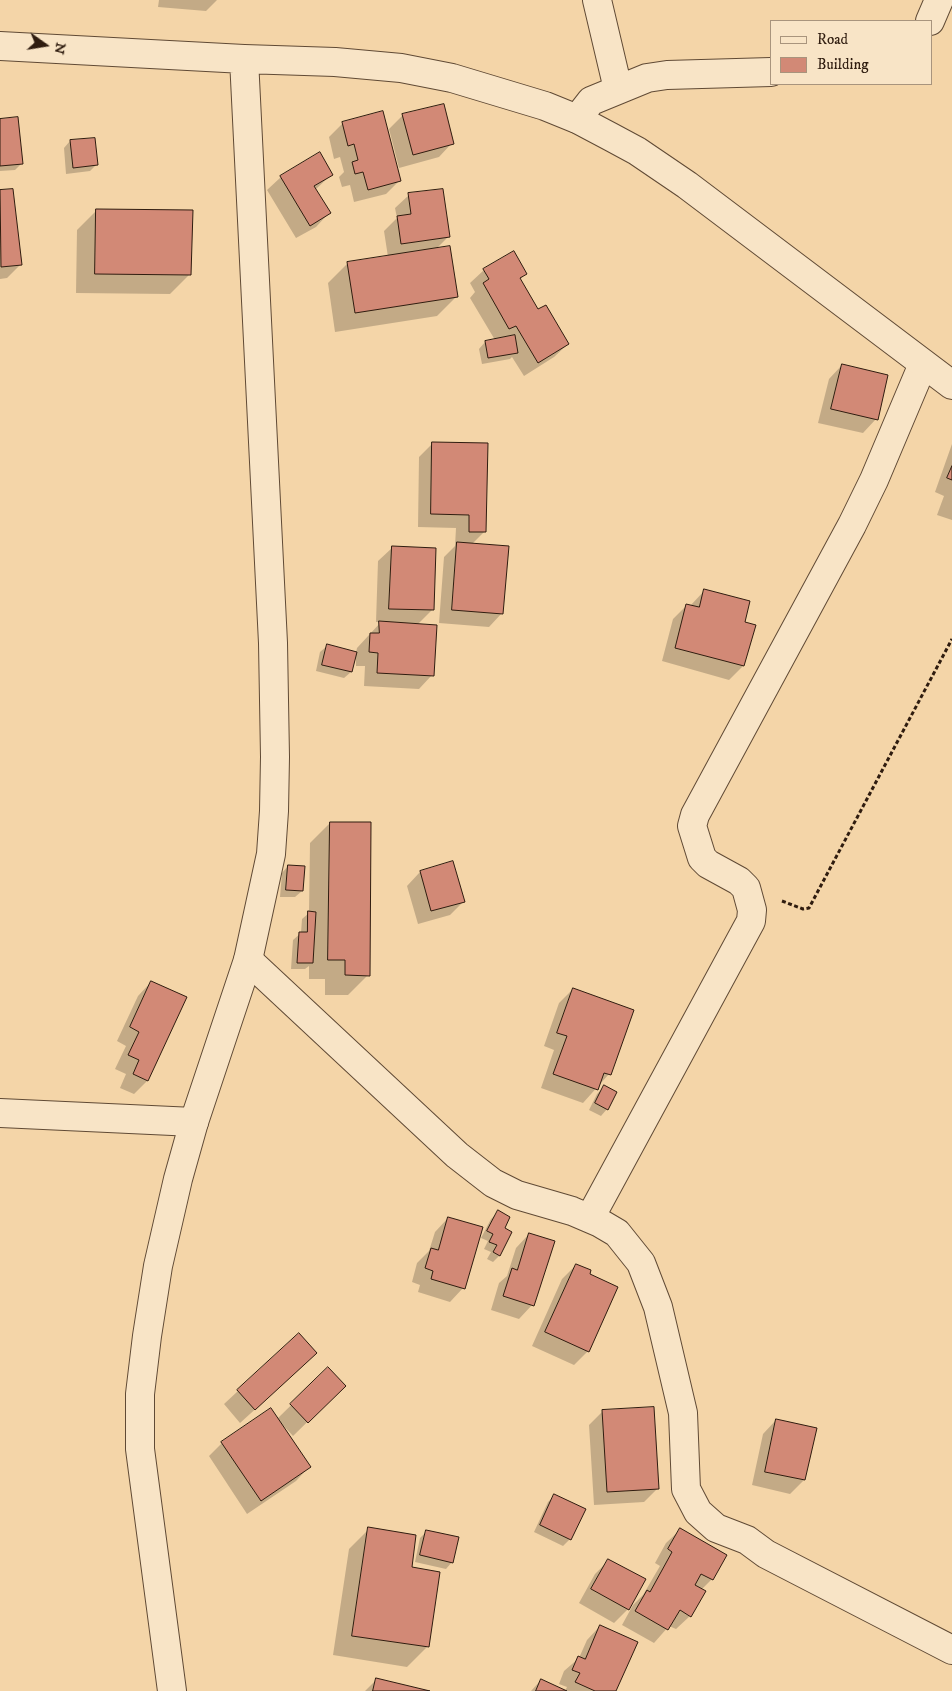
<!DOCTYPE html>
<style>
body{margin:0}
#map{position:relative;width:952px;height:1691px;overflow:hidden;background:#f4d5a8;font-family:"IM FELL DW Pica",serif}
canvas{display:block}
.legend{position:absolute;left:770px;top:20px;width:162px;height:65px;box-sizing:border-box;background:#f8e4c6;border:1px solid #a8947d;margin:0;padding:6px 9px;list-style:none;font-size:15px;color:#2f1c0f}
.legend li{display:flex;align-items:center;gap:10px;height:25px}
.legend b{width:25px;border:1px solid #a8947d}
.north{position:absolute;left:20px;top:20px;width:50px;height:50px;-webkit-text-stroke:4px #f8e4c6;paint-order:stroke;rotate:103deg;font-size:14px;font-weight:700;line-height:20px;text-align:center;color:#2f1c0f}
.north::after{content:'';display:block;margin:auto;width:18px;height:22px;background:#2f1c0f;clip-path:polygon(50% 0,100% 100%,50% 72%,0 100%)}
</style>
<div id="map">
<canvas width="952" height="1691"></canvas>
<ul class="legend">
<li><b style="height:6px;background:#f8e4c6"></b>Road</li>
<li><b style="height:14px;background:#d28976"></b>Building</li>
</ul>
<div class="north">N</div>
</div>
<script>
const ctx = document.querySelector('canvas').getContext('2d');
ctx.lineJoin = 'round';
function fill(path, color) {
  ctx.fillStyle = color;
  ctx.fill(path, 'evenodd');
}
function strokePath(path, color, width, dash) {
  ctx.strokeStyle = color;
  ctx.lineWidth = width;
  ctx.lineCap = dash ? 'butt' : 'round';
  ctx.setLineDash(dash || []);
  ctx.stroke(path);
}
const shadow = new Path2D(`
 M 159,0 L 217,0 L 206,11 L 158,7 Z
 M 403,115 L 452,143 L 439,157 L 399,168 L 389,129 Z
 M 0,120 L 22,163 L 15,170 L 0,171 Z
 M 343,123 L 399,181 L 386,194 L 354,202 L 350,185 L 342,187 L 339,177 L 344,172 L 340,157 L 334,159 L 329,137 Z
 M 70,141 L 96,165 L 90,171 L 66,174 L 64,148 Z
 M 332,174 L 315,190 L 329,213 L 316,227 L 296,238 L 267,190 L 281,177 Z
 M 12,190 L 21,264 L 7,278 L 0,279 L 0,192 Z
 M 409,195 L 448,237 L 435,250 L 457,296 L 437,316 L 335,332 L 328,283 L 348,263 L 388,257 L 384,231 L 397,218 L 395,208 Z
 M 97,210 L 190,274 L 170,294 L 76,293 L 77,230 Z
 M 484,270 L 525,274 L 520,280 L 538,311 L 568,344 L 554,357 L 524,376 L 512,357 L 510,359 L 482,364 L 479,349 L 485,342 L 495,340 L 470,298 L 475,292 L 470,283 Z
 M 842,365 L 876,419 L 863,433 L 818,423 L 829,379 Z
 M 433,443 L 485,531 L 472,544 L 502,613 L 489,627 L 439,623 L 444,557 L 455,546 L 456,528 L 418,527 L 419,457 Z
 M 952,444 L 952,520 L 937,515 L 944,496 L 935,492 Z
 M 392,548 L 433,609 L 417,625 L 432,675 L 419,689 L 364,686 L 365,666 L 356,666 L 356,655 L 355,655 L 351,672 L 344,678 L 316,671 L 320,652 L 327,646 L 356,653 L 357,648 L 381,622 L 376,622 L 378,561 Z
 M 705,590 L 743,623 L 754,626 L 743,666 L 729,680 L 662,661 L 673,619 L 687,605 L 690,606 Z
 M 330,823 L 368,975 L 348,995 L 325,995 L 325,979 L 309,979 L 309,966 L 305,969 L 291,969 L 293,940 L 301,933 L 302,919 L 309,913 L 310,843 Z
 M 288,866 L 302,891 L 295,897 L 280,897 L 282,873 Z
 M 420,872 L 463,902 L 450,915 L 418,924 L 407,886 Z
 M 151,982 L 185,998 L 147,1081 L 134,1094 L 120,1088 L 126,1074 L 115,1069 L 126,1046 L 117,1041 L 138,996 Z
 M 573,989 L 609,1074 L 583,1103 L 541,1088 L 554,1050 L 544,1046 L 559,1003 Z
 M 604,1087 L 607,1109 L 601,1116 L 589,1110 L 597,1094 Z
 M 498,1212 L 503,1229 L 499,1256 L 493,1262 L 487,1259 L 491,1252 L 484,1249 L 488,1241 L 481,1238 L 491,1219 Z
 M 448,1218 L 463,1288 L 450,1302 L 418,1292 L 420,1285 L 412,1282 L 417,1263 L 429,1251 L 435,1232 Z
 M 529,1234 L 532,1305 L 519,1319 L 491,1310 L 499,1283 L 507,1276 L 516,1248 Z
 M 576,1265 L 588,1351 L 574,1365 L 532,1346 L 562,1279 Z
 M 302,1367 L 240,1423 L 224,1404 L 238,1391 Z
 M 328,1369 L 344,1386 L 293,1436 L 281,1423 L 309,1467 L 296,1481 L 247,1514 L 209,1456 L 222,1443 L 277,1419 Z
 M 603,1411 L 658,1488 L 644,1502 L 594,1505 L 589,1425 Z
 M 776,1420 L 804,1480 L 790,1494 L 752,1485 L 763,1434 Z
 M 555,1495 L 570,1539 L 563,1546 L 534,1532 L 548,1502 Z
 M 369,1529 L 410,1568 L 427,1647 L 407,1667 L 333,1655 L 349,1549 Z
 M 680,1530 L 712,1579 L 701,1590 L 690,1616 L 676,1629 L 669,1626 L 654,1643 L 622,1625 L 633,1605 L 643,1595 L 660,1566 L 655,1563 L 666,1543 Z
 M 427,1531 L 452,1562 L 446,1569 L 415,1562 L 420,1538 Z
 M 609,1560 L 628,1609 L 614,1623 L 579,1603 L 595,1574 Z
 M 600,1626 L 615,1691 L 565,1691 L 567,1687 L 559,1684 L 564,1671 L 579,1658 L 587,1640 Z
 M 377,1679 L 425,1691 L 365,1691 Z
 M 541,1680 L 564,1691 L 531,1691 Z`);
const building = new Path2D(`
 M 444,104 L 454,144 L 413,155 L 402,114 Z
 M 383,111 L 401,181 L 368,190 L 363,172 L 355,174 L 352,162 L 358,160 L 354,144 L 348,146 L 342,122 Z
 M 18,117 L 23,164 L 0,166 L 0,119 Z
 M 95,138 L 98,165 L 73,168 L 70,140 Z
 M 320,152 L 333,175 L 314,186 L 331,213 L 310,226 L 280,176 Z
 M 13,189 L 22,265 L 1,267 L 0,190 Z
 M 443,189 L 450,237 L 401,244 L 397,216 L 411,214 L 408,193 Z
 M 96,209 L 193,210 L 191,275 L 95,274 Z
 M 450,246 L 458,297 L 355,313 L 347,262 Z
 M 514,251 L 527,274 L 520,278 L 538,309 L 546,305 L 569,344 L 538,363 L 516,326 L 509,329 L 483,283 L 489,279 L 483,269 Z
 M 515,335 L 518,353 L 488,358 L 485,341 Z
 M 842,364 L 888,375 L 878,420 L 831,409 Z
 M 432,442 L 488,443 L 486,532 L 469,532 L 469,515 L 431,514 Z
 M 952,466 L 952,480 L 947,478 Z
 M 457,542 L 509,546 L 503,614 L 452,610 Z
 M 392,546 L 436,548 L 434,610 L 389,609 Z
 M 704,589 L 750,601 L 745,622 L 756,625 L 744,666 L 675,648 L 686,604 L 699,607 Z
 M 379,621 L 437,625 L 434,676 L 377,673 L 378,653 L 369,652 L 370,633 L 379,633 Z
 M 327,644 L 357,652 L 352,672 L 322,665 Z
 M 330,822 L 371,822 L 370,976 L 345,975 L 345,960 L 328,960 Z
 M 453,861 L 465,902 L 431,911 L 420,871 Z
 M 288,865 L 305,866 L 303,891 L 286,890 Z
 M 308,911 L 316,912 L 313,963 L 297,963 L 299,932 L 307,932 Z
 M 151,981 L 187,997 L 148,1081 L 133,1074 L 139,1060 L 128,1055 L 139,1032 L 130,1027 Z
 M 573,988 L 634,1010 L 611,1075 L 604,1073 L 598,1090 L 553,1074 L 567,1036 L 557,1033 Z
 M 604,1085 L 617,1092 L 608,1110 L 595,1103 Z
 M 498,1210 L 510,1217 L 505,1228 L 512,1232 L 500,1256 L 493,1252 L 497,1245 L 489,1242 L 493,1234 L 487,1231 Z
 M 448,1217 L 483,1227 L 465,1289 L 431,1279 L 433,1271 L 425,1268 L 431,1248 L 438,1250 Z
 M 529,1233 L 555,1241 L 534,1306 L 503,1296 L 512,1268 L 517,1270 Z
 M 576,1264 L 591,1270 L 590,1274 L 618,1287 L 589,1352 L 545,1332 Z
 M 299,1333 L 317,1353 L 255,1410 L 237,1390 Z
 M 328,1367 L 346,1386 L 308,1423 L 290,1404 Z
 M 654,1407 L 659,1489 L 607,1492 L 602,1410 Z
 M 271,1408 L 311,1467 L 261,1501 L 221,1442 Z
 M 776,1419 L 817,1428 L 805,1480 L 765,1472 Z
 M 554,1494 L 586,1509 L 571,1540 L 540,1525 Z
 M 368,1527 L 416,1535 L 412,1567 L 440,1572 L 429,1647 L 352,1636 Z
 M 680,1528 L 727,1555 L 713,1580 L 701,1574 L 695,1585 L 706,1591 L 691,1617 L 680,1610 L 668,1630 L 635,1611 L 647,1590 L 650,1592 L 672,1552 L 668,1549 Z
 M 426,1530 L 459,1537 L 453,1563 L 420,1555 Z
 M 608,1559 L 646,1579 L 629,1610 L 591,1589 Z
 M 600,1625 L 638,1642 L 616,1691 L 595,1691 L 575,1682 L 580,1673 L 572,1670 L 578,1656 L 585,1659 Z
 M 376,1678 L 430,1691 L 373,1691 Z
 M 541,1679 L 567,1691 L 536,1691 Z`);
const path = new Path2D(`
 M 782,901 L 803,909 L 809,908 L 952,639`);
const minor = new Path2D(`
 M 597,0 L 618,89
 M 930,21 L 939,0
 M 577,119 L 591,101 L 647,78 L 667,75 L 771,72
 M 248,960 L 457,1155 L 493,1183 L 517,1195 L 572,1211 L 600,1223 L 617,1233 L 641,1263 L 658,1307 L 683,1413 L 686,1489 L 698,1512 L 716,1528 L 747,1540 L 766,1554 L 952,1650
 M 0,1113 L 194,1122
 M 590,1218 L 751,921 L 752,910 L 746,888 L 739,881 L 708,864 L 702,858 L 692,826 L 695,815 L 852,525 L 874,480 L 923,364`);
const tertiary = new Path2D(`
 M 0,46 L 244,59 L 335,62 L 401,68 L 452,78 L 545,106 L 577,119 L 611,137 L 637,151 L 687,185 L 952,385
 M 172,1691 L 140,1449 L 140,1394 L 147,1336 L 158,1266 L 178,1179 L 194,1122 L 248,960 L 271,854 L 274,811 L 275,757 L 273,643 L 244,59`);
fill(shadow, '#0003');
fill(building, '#d28976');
strokePath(building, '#2f1c0f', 1);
strokePath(minor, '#604a35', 30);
strokePath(tertiary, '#604a35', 30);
strokePath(path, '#2f1c0f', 3, [4, 2.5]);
strokePath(minor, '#f8e4c6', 28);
strokePath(tertiary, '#f8e4c6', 28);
</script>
